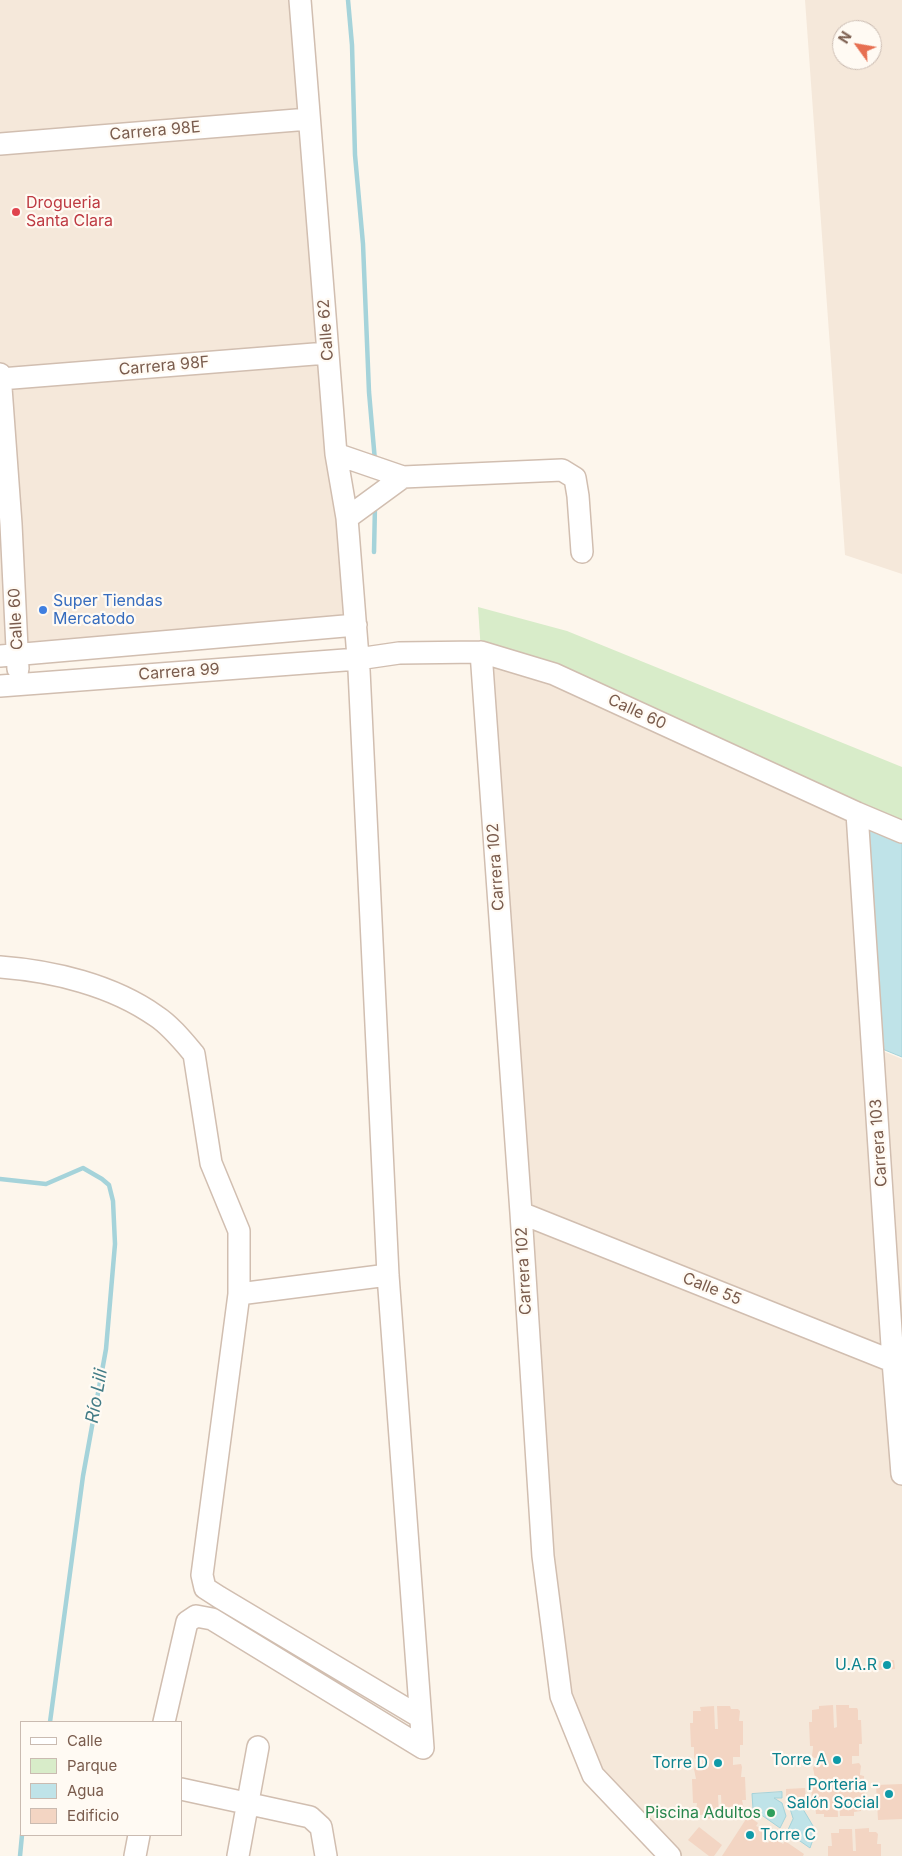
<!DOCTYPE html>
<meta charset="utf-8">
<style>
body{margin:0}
#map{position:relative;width:902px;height:1856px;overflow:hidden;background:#fdf6ec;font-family:Inter,sans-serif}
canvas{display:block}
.legend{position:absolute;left:20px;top:1721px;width:162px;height:115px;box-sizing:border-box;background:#fffaf3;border:1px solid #cabbb1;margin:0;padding:6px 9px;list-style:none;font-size:15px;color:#7a5c4d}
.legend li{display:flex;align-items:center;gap:10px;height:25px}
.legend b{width:25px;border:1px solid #cabbb1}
.north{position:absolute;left:832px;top:20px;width:50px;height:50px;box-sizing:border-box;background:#fffaf3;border:1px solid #cabbb1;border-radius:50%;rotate:302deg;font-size:14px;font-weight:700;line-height:20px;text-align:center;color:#7a5c4d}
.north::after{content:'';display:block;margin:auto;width:18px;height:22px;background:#e76f51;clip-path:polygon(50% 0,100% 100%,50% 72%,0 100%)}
</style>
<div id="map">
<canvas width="902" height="1856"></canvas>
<ul class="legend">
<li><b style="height:6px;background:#fff"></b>Calle</li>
<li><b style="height:14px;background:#d8ecc9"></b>Parque</li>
<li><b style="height:14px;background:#bfe3e8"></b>Agua</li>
<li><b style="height:14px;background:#f3d5c3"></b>Edificio</li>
</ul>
<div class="north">N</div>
</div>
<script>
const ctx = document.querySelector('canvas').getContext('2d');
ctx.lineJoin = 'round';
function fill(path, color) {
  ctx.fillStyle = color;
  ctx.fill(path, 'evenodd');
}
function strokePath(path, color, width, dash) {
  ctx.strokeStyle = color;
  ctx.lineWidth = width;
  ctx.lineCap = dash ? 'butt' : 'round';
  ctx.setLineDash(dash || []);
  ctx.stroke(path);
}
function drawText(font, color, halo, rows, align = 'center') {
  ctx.font = font + ' Inter,sans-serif';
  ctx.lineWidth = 4.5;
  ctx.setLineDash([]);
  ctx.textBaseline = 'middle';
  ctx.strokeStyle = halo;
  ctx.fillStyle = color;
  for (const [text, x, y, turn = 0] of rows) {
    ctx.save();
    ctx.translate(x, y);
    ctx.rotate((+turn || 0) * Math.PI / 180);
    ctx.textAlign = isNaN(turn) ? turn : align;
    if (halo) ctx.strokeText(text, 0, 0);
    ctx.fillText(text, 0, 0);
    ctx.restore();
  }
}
const residential = new Path2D(`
 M 0,0 L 300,0 L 356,625 L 0,656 Z
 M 805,0 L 902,0 L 902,574 L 845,555 ZM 842,30 L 872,30 L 872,60 L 842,60 Z
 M 481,652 L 857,813 L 873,1047 L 902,1059 L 902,1856 L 670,1856 L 593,1775 L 561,1696 Z`);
const green = new Path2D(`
 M 478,607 L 567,631 L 902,767 L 902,832 L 481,652 Z`);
const water = new Path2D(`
 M 857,813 L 902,832 L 902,1057 L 875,1046 Z
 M 782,1792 L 782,1798 L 774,1798 L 782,1803 L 786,1816 L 780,1828 L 753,1809 L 752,1794 Z
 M 789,1804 L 800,1804 L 816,1831 L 810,1848 L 787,1832 L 793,1819 Z`);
const stream = new Path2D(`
 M 348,0 L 352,45 L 355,155 L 363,244 L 369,392 L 375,461
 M 374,552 L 375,506
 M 0,1179 L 46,1184 L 83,1168 L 102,1179 L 109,1185 L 113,1201 L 115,1244 L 106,1349 L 83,1476 L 50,1722
 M 20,1856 L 22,1835`);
const building = new Path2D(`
 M 894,1660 L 895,1669 L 879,1670 L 879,1661 Z
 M 833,1705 L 834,1728 L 837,1727 L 836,1705 L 849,1705 L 849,1708 L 857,1708 L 858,1710 L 858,1720 L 861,1720 L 862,1744 L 859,1744 L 859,1756 L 852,1756 L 852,1764 L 859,1763 L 861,1766 L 860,1774 L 860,1775 L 864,1776 L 865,1799 L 861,1799 L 861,1811 L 854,1812 L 854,1816 L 840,1816 L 839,1794 L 837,1794 L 838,1817 L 824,1817 L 824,1814 L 816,1814 L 815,1802 L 812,1802 L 811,1778 L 815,1778 L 813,1768 L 814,1766 L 822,1765 L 821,1758 L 814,1758 L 812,1756 L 813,1748 L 813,1746 L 810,1746 L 809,1722 L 812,1722 L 812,1710 L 819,1709 L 819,1706 Z
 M 714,1706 L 715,1729 L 718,1729 L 717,1706 L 730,1706 L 731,1709 L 738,1709 L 740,1711 L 739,1721 L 743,1721 L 743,1745 L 740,1745 L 740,1757 L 733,1757 L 733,1765 L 741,1764 L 742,1767 L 741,1777 L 745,1777 L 746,1800 L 742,1800 L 744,1810 L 743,1813 L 735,1813 L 735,1817 L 722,1817 L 721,1795 L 718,1795 L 719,1818 L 705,1819 L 705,1815 L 697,1815 L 696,1813 L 697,1803 L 693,1803 L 692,1779 L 696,1779 L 694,1769 L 695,1767 L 703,1767 L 703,1759 L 695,1759 L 694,1757 L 694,1747 L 691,1747 L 690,1723 L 693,1723 L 693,1711 L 701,1711 L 700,1707 Z
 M 902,1784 L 902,1819 L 878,1820 L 876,1785 Z
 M 805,1788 L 806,1798 L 786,1800 L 786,1789 Z
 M 748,1816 L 758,1823 L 756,1826 L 765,1830 L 766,1833 L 762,1839 L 768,1843 L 773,1837 L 775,1837 L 783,1844 L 785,1841 L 804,1854 L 803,1856 L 722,1856 Z
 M 699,1827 L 722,1845 L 714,1856 L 709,1856 L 688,1840 Z
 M 869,1828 L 869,1832 L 876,1832 L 878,1834 L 877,1844 L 881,1844 L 881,1856 L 828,1856 L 828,1846 L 832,1846 L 831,1833 L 839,1833 L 839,1829 L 852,1829 L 853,1851 L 856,1851 L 855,1829 Z`);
const minor = new Path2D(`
 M 300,0 L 336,454 L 347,518 L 359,670 L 388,1275 L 423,1748
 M 0,144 L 309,119
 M 0,374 L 11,524 L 18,669
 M 0,379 L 327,353
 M 336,454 L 403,477 L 562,470 L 575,478 L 578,496 L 582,552
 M 347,518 L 403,477
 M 481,652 L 521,1213 L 543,1556 L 561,1696 L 593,1775 L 670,1856
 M 0,656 L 356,625
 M 0,686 L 358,659 L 399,653 L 481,652 L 554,674 L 857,813 L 902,832
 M 857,813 L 893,1361 L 902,1474
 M 0,967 C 53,971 112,985 156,1016 C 170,1025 183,1041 194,1054 L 211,1163 L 239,1231 L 239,1294
 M 521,1213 L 902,1365
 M 388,1275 L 239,1294 L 202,1575 L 205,1588 L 219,1597 L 420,1717
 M 164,1722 L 187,1622 L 196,1616 L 212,1619 L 423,1748
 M 181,1789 L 310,1817 L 321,1827 L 326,1856
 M 135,1856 L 139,1835
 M 238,1856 L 258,1747`);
const markers = [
 [16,212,5,"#e0444e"],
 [43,610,5,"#3f7fe0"],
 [887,1665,5,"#0f9aa8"],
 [837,1760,5,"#0f9aa8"],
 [718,1763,5,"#0f9aa8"],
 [889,1794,5,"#0f9aa8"],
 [771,1813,5,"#2e9e5b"],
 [750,1835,5,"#0f9aa8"]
];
const streetNames = [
 ["Carrera 98E",155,131,-5],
 ["Calle 62",326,330,-94],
 ["Carrera 98F",164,366,-5],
 ["Calle 60",16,619,-93],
 ["Carrera 99",179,672,-4],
 ["Calle 60",637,712,25],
 ["Carrera 102",496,867,-94],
 ["Carrera 103",879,1143,-94],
 ["Carrera 102",524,1271,-93],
 ["Calle 55",712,1289,22]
];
const healthNames = [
 ["Drogueria",26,203],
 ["Santa Clara",26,221]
];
const shopNames = [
 ["Super Tiendas",53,601],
 ["Mercatodo",53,619]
];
const cultureNames = [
 ["U.A.R",877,1665],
 ["Torre A",827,1760],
 ["Torre D",708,1763],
 ["Porteria -",879,1785],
 ["Salón Social",879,1803],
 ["Torre C",760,1835,"left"]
];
const leisureNames = [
 ["Piscina Adultos",761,1813]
];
const waterNames = [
 ["Río Lili",97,1396,-80]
];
fill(residential, '#f5e8da');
fill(green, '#d8ecc9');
fill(water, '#bfe3e8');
strokePath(water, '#a5d3da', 1);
strokePath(stream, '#a5d3da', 4.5);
fill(building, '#f3d5c3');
strokePath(minor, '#d1beb0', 24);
strokePath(minor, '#fff', 21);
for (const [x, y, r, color] of markers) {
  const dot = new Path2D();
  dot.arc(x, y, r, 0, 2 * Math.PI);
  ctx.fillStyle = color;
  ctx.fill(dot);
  strokePath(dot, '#fffaf3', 2);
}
drawText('16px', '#7a5c4d', '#fffaf3', streetNames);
drawText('16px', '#be3a42', '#fffaf3', healthNames, 'left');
drawText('16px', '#366cbe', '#fffaf3', shopNames, 'left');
drawText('16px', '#0d838f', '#fffaf3', cultureNames, 'right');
drawText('16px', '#27864d', '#fffaf3', leisureNames, 'right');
drawText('italic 18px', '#437c86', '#fffaf3', waterNames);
</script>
